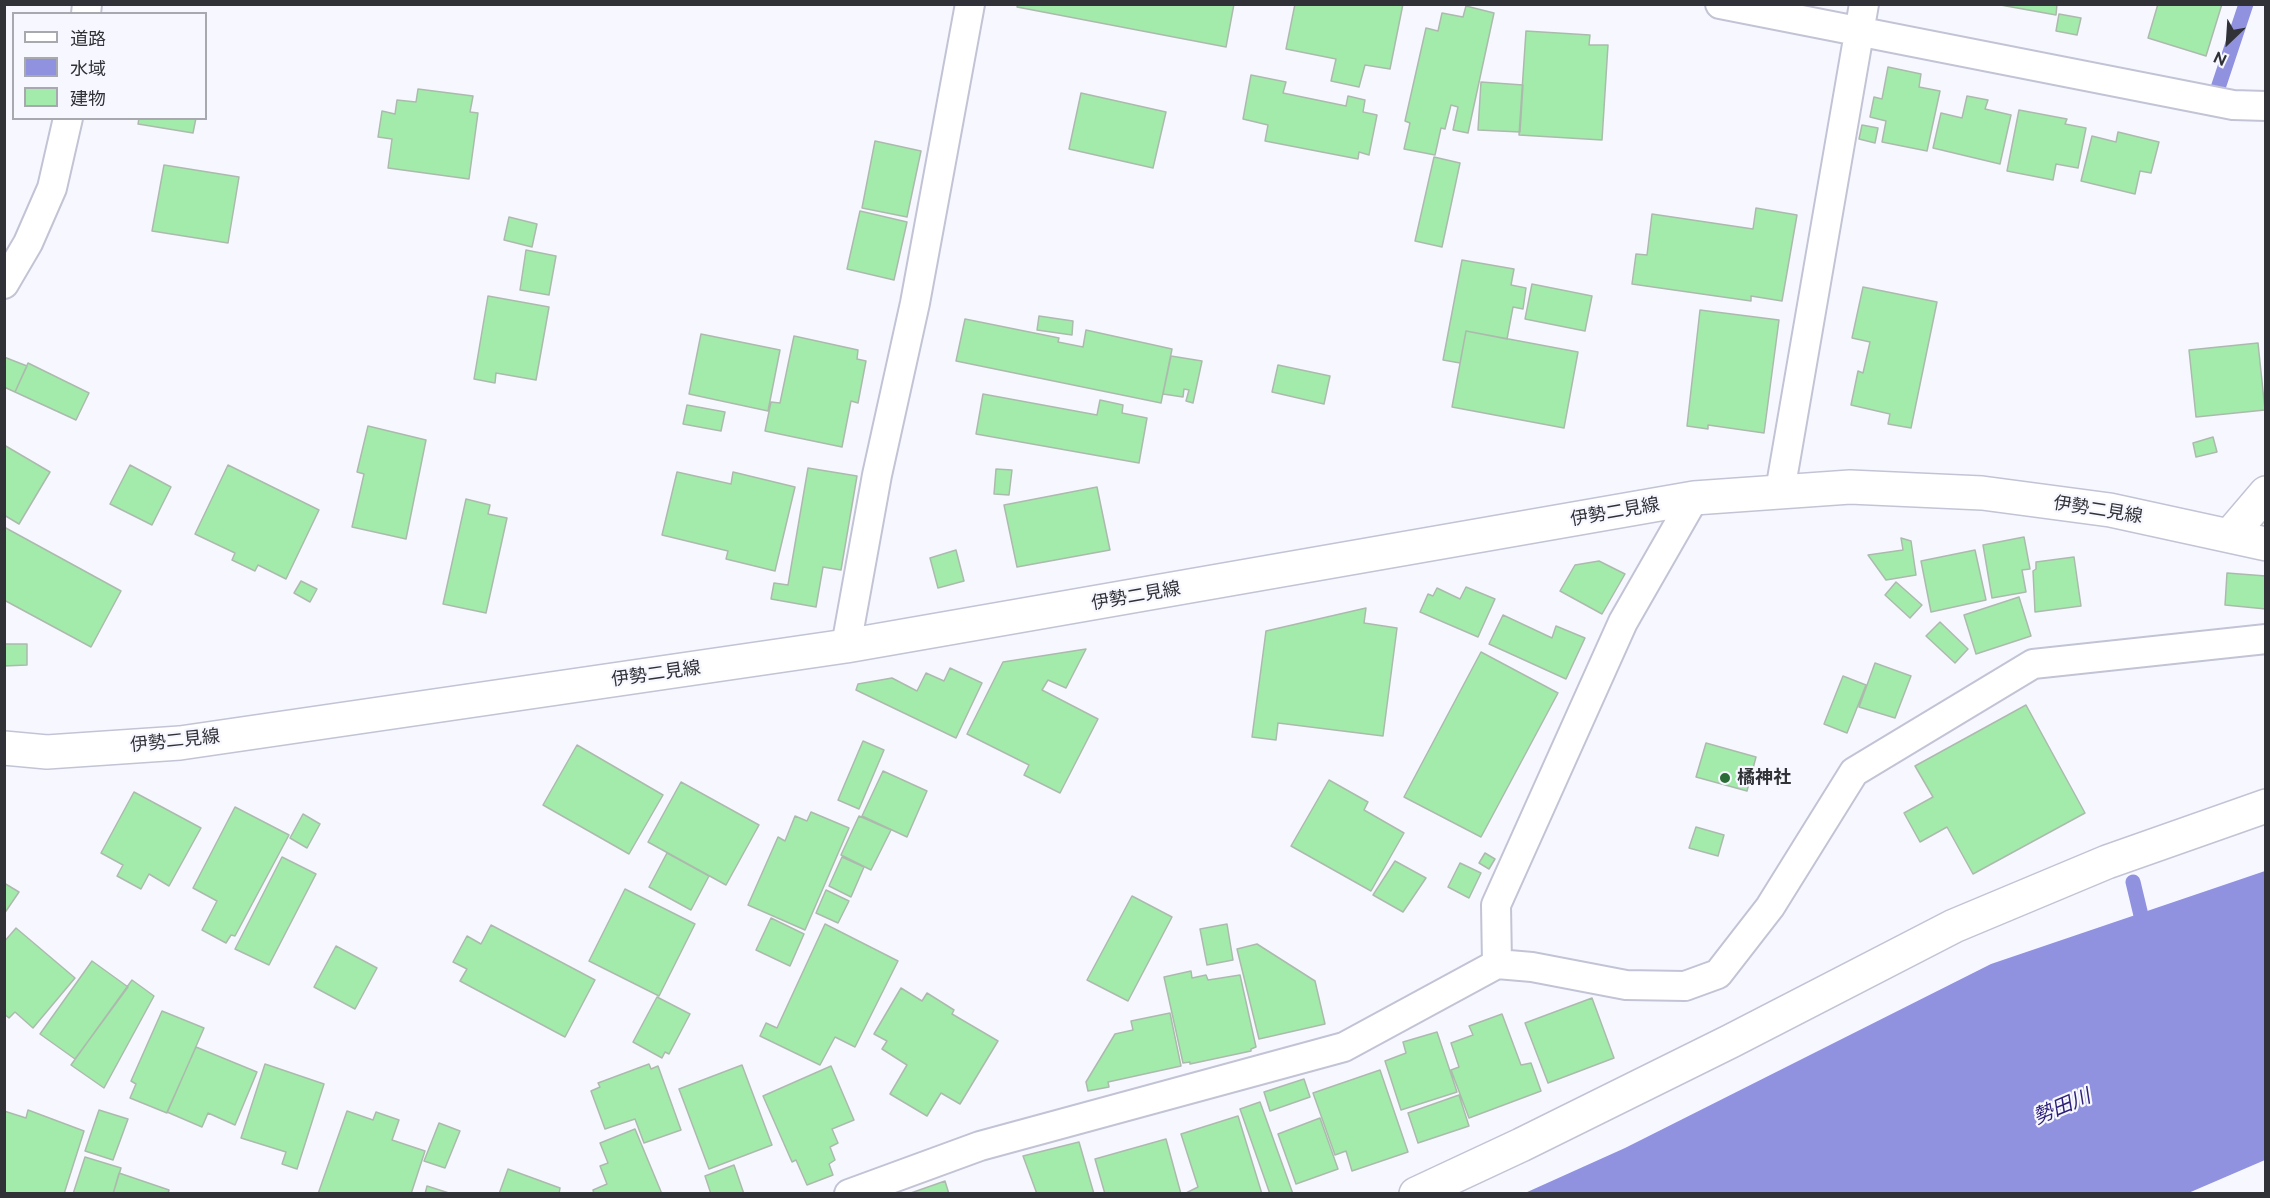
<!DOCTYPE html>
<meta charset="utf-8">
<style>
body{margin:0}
#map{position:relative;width:2270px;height:1198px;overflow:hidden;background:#f7f8ff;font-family:Raleway,"Noto Sans JP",sans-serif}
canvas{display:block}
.frame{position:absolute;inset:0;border:6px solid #313238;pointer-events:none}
.legend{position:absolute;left:12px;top:12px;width:195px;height:108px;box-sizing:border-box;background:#f7f8ff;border:2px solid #a8a9af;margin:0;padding:8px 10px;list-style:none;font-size:18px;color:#313238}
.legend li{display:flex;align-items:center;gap:12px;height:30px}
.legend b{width:30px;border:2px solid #a8a9af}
.north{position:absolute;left:2198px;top:12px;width:60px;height:60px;-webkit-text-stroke:4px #f7f8ff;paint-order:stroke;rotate:205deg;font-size:16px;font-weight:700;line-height:24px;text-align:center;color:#313238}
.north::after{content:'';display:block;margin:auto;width:21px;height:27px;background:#313238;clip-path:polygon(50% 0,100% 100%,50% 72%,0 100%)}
</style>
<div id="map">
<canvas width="2270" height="1198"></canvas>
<div class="frame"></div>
<ul class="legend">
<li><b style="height:8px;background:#fff"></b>道路</li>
<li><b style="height:16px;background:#9092e0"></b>水域</li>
<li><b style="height:16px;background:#a3ebab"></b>建物</li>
</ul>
<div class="north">N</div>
</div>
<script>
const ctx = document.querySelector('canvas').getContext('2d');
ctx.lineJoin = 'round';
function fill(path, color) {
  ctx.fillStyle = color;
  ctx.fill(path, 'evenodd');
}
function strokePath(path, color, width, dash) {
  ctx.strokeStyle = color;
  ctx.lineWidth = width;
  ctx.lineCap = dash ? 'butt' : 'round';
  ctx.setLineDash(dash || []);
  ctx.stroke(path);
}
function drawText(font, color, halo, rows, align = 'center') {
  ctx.font = font + ' Raleway,"Noto Sans JP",sans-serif';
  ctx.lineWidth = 4.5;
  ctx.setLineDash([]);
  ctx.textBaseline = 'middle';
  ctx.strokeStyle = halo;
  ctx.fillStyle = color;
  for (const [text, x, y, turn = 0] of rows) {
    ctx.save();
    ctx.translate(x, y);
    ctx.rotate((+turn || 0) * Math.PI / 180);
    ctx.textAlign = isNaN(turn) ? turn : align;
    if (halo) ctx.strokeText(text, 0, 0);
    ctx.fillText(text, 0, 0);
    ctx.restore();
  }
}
const water = new Path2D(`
 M 2265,871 L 2265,1160 L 2186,1194 L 1525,1193 L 1625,1148 L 1991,964 Z`);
const stream = new Path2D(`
 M 2217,91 L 2246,4
 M 2133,882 L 2145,932`);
const building = new Path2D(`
 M 1018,4 L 1234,4 L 1226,47 L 1017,7 Z
 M 1295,4 L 1403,4 L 1390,69 L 1365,65 L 1359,87 L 1331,81 L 1336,59 L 1286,49 Z
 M 1995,4 L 2057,4 L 2056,15 Z
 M 2158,4 L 2222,4 L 2206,56 L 2148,38 Z
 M 1466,6 L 1494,13 L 1468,133 L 1453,130 L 1458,107 L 1451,105 L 1445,129 L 1441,128 L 1435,155 L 1404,149 L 1410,123 L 1405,121 L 1426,28 L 1438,31 L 1442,13 L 1463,17 Z
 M 2059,14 L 2081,18 L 2077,35 L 2056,31 Z
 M 1526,31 L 1590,35 L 1589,45 L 1608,45 L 1602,140 L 1519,135 Z
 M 1888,67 L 1921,74 L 1919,87 L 1940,91 L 1927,151 L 1882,142 L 1886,121 L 1870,117 L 1874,97 L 1882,99 Z
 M 1251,75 L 1286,82 L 1283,93 L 1346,106 L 1348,96 L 1365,100 L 1363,112 L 1377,115 L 1369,155 L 1359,152 L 1358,159 L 1265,141 L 1268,125 L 1243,119 Z
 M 1481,82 L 1523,85 L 1520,132 L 1478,130 Z
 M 418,89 L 473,96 L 470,112 L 478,113 L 469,179 L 388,168 L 392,139 L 378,137 L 382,111 L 395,114 L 397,100 L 416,102 Z
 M 1081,93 L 1166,112 L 1153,168 L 1069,149 Z
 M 1967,96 L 1988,100 L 1985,109 L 2011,115 L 2000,164 L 1933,148 L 1941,113 L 1962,118 Z
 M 2019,110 L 2067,119 L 2065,124 L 2086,128 L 2078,168 L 2056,164 L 2053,180 L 2007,171 Z
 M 139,118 L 196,118 L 193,133 L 138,124 Z
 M 1862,125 L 1878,128 L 1875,143 L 1859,139 Z
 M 2118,132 L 2159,142 L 2151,173 L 2140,171 L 2135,194 L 2081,181 L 2092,136 L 2116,142 Z
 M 875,141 L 921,151 L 907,217 L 862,208 Z
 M 1434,157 L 1460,163 L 1442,247 L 1415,241 Z
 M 164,165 L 239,177 L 228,243 L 152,231 Z
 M 1756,208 L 1797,215 L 1782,301 L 1751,296 L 1751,301 L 1632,284 L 1636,254 L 1647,255 L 1652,214 L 1753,229 Z
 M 860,211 L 907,222 L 894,280 L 847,269 Z
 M 509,217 L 537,224 L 532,247 L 504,240 Z
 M 526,250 L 556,256 L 549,295 L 520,290 Z
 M 1462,260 L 1514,269 L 1511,285 L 1526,288 L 1523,309 L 1513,307 L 1507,339 L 1466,331 L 1460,363 L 1443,360 Z
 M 1532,284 L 1592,296 L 1585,331 L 1525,319 Z
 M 1863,287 L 1937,302 L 1911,428 L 1888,424 L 1890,414 L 1851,405 L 1858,371 L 1863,373 L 1870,342 L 1852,338 Z
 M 488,296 L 549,307 L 536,380 L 496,373 L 495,383 L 474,379 Z
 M 1700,310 L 1779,320 L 1764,433 L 1708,425 L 1708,429 L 1687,426 Z
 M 1039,316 L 1073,321 L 1072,335 L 1037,330 Z
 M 965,319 L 1059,338 L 1058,342 L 1083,347 L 1086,330 L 1172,349 L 1161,403 L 956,361 Z
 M 1466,331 L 1578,352 L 1564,428 L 1452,407 Z
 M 701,334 L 780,350 L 768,411 L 689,394 Z
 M 794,336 L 858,350 L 857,359 L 866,361 L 858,403 L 851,401 L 842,447 L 765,431 L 771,402 L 780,403 Z
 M 2258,343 L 2265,410 L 2196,417 L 2189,350 Z
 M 1171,356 L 1202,361 L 1193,403 L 1186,401 L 1189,390 L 1184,389 L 1183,397 L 1163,394 Z
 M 4,357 L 27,366 L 15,392 L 4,387 Z
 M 28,363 L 89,393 L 76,420 L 15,392 Z
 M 1278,365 L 1330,376 L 1324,404 L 1272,392 Z
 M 983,394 L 1097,415 L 1100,400 L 1123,405 L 1122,413 L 1147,418 L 1139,463 L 976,434 Z
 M 687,405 L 725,412 L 721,431 L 683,424 Z
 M 368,426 L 426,440 L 406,539 L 352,527 L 364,474 L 357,472 Z
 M 2213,437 L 2217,452 L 2196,457 L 2193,443 Z
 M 4,445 L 50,472 L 19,524 L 4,515 Z
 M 130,465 L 171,487 L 152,525 L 110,504 Z
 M 228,465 L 319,510 L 286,579 L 258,565 L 255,571 L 232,560 L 235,553 L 195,534 Z
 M 808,468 L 857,476 L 841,570 L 823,567 L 816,607 L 771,599 L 774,583 L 788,585 Z
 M 996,469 L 1012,470 L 1009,495 L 994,494 Z
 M 677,472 L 731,484 L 733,472 L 795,487 L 775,571 L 726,559 L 728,551 L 662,535 Z
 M 1097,487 L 1110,550 L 1017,567 L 1004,505 Z
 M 466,499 L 490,505 L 488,514 L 507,518 L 486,613 L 443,604 Z
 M 4,527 L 121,591 L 91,647 L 4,600 Z
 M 2024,537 L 2030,569 L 2022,570 L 2026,592 L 1992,598 L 1983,545 Z
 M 1901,538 L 1911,541 L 1916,575 L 1886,580 L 1868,555 L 1903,550 Z
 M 956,550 L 964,581 L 938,588 L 930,558 Z
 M 1975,550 L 1986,600 L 1931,612 L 1921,561 Z
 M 2074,557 L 2081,606 L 2035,612 L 2033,571 L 2036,569 L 2036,562 Z
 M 1599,561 L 1625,574 L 1602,614 L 1560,591 L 1575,565 Z
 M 2227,573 L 2266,576 L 2266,609 L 2225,605 Z
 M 301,581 L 317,589 L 310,602 L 294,593 Z
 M 1896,582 L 1922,605 L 1910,618 L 1885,595 Z
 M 1466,587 L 1495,599 L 1478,637 L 1420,612 L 1428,594 L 1433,596 L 1437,588 L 1460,599 Z
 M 2019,597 L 2031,636 L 1976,654 L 1964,615 Z
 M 1366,608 L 1364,623 L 1397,628 L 1383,736 L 1278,723 L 1276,740 L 1252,737 L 1266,631 Z
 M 1503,615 L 1552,638 L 1556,626 L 1585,638 L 1566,679 L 1489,644 Z
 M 1940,622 L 1968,649 L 1955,663 L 1926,636 Z
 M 4,644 L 27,644 L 27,665 L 4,666 Z
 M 1086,649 L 1066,688 L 1048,680 L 1042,690 L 1098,719 L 1060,793 L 1024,775 L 1029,765 L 967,734 L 1003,662 Z
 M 1481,652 L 1558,693 L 1481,837 L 1404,797 Z
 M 1875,663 L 1911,676 L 1895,718 L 1859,707 Z
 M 950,668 L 982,683 L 956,738 L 856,690 L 858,684 L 892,678 L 917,691 L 926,673 L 944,681 Z
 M 1843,676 L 1866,685 L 1847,733 L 1824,724 Z
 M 2026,705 L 2085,813 L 1973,874 L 1947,827 L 1920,842 L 1904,813 L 1933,797 L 1915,766 Z
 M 863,741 L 884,750 L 859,809 L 838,800 Z
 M 1706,743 L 1756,757 L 1747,791 L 1696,777 Z
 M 577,745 L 663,795 L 629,854 L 543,805 Z
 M 883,771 L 927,791 L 907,837 L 862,816 Z
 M 1329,780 L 1368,802 L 1364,810 L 1404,833 L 1371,891 L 1291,846 Z
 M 681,782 L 759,825 L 726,885 L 648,842 Z
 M 134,792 L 201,828 L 169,886 L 149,874 L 141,889 L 117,876 L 123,865 L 101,853 Z
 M 235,807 L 289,835 L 235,936 L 231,935 L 226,943 L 202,930 L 217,901 L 193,888 Z
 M 811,812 L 849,828 L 805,930 L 748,905 L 778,837 L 785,841 L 795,816 L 807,821 Z
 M 303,814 L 320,824 L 307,848 L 290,838 Z
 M 859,816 L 891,830 L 871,870 L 841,855 Z
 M 1696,827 L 1724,835 L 1718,856 L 1689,848 Z
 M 667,853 L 709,876 L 691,910 L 649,887 Z
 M 1485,853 L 1495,859 L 1489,869 L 1479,863 Z
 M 282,857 L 316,874 L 269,965 L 235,949 Z
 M 842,857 L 864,867 L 851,897 L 829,886 Z
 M 1395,861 L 1426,878 L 1403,912 L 1373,895 Z
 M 1460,863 L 1481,873 L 1469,898 L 1448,887 Z
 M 4,883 L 19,892 L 4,914 Z
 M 625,889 L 695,924 L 659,996 L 589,961 Z
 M 826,890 L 849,901 L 838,923 L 816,913 Z
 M 1132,896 L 1172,917 L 1128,1001 L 1087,980 Z
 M 771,918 L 804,934 L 790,966 L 756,950 Z
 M 825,924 L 898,961 L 855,1047 L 835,1037 L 820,1065 L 760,1036 L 766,1023 L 777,1028 Z
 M 1227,924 L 1233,960 L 1207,965 L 1200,929 Z
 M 491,925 L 595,980 L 565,1037 L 460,981 L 467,969 L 453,962 L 467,936 L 481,944 Z
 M 16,928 L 75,978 L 33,1028 L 15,1012 L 9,1018 L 4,1014 L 4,942 Z
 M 1257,944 L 1315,981 L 1325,1024 L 1259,1039 L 1237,949 Z
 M 336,946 L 377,968 L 355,1009 L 314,987 Z
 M 92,961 L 128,987 L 75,1059 L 40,1034 Z
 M 1191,971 L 1192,978 L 1206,975 L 1208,980 L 1240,975 L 1256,1047 L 1251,1049 L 1251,1051 L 1190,1064 L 1190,1062 L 1183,1063 L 1164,977 Z
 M 132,980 L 154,996 L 104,1088 L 71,1065 Z
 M 901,988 L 922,1001 L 927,993 L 954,1010 L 952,1014 L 998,1041 L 960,1104 L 941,1093 L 927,1116 L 890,1094 L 907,1065 L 882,1049 L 887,1041 L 874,1034 Z
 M 657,997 L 690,1014 L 669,1054 L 665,1052 L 662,1058 L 633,1042 Z
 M 1592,998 L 1614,1058 L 1548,1083 L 1525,1023 Z
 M 162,1011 L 204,1028 L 167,1113 L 130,1098 L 136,1084 L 131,1081 Z
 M 1170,1013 L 1181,1066 L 1108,1082 L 1109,1087 L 1088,1091 L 1086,1082 L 1115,1034 L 1133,1030 L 1131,1021 Z
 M 1502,1014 L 1521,1065 L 1531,1063 L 1541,1091 L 1469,1118 L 1451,1070 L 1459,1067 L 1451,1043 L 1473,1035 L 1469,1026 Z
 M 1437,1032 L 1457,1092 L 1401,1110 L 1385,1061 L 1406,1053 L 1403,1042 Z
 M 196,1047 L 257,1072 L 235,1125 L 208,1113 L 202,1127 L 167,1112 Z
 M 265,1064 L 324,1084 L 297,1169 L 282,1164 L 286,1152 L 241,1138 Z
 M 649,1064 L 651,1069 L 658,1066 L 681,1130 L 644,1143 L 635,1119 L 605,1129 L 591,1091 L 600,1087 L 598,1083 Z
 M 742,1065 L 772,1145 L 709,1169 L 679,1089 Z
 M 831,1066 L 854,1120 L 832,1129 L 838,1143 L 830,1147 L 835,1160 L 829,1164 L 833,1175 L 807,1185 L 796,1160 L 792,1162 L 763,1096 Z
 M 1380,1070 L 1408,1152 L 1352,1171 L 1346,1151 L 1335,1155 L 1313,1093 Z
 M 1304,1079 L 1310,1097 L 1270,1111 L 1264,1092 Z
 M 1459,1095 L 1469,1126 L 1418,1143 L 1408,1113 Z
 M 1260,1102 L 1293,1194 L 1270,1194 L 1240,1109 Z
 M 28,1110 L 84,1131 L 64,1194 L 4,1194 L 4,1111 L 26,1118 Z
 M 99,1110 L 128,1119 L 113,1160 L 85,1151 Z
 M 347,1111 L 373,1120 L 376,1112 L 399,1120 L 392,1140 L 425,1151 L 411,1194 L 318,1194 Z
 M 1238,1116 L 1262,1194 L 1184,1194 L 1198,1187 L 1181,1134 Z
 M 1320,1118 L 1338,1169 L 1296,1184 L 1278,1134 Z
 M 439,1123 L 460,1131 L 445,1168 L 424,1161 Z
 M 635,1129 L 662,1194 L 594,1194 L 593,1190 L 607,1184 L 600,1166 L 608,1163 L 600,1143 Z
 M 1166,1139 L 1181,1194 L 1105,1194 L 1095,1159 Z
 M 1079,1142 L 1094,1194 L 1037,1194 L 1023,1156 Z
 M 85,1157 L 121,1168 L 113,1194 L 73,1194 Z
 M 734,1165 L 744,1194 L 711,1194 L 705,1176 Z
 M 508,1169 L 560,1188 L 559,1194 L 499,1194 Z
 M 119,1173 L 169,1190 L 168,1194 L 113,1194 Z
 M 945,1181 L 949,1194 L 908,1194 Z
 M 427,1186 L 452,1194 L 425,1194 Z`);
const lane = new Path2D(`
 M 1720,4 L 2233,105 L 2266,106
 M 86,14 L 87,4
 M 4,284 L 28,243 L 52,188 L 68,118
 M 1780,491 L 1864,4
 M 846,646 L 877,475 L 915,303 L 970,4
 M 1497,964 L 1496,905 L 1623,622 L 1694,498
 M 849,1194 L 980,1146 L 1344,1047 L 1497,964 L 1532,967 L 1626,985 L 1685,986 L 1718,974 L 1770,907 L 1854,772 L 2033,664 L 2266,639`);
const street = new Path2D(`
 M 2231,534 L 2266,493
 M 1416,1194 L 1521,1145 L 1731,1041 L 1954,926 L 2107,862 L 2266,806`);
const secondary = new Path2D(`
 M 4,748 L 47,752 L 180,743 L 846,646 L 1694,498 L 1850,487 L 1982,493 L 2110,510 L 2266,544`);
const markers = [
 [1725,778,6,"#2a6c36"]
];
const streetNames = [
 ["伊勢二見線",2098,510,9],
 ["伊勢二見線",1615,512,-10],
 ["伊勢二見線",1136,596,-10],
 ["伊勢二見線",656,674,-8],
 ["伊勢二見線",175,741,-6]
];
const poiNames = [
 ["橘神社",1737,778]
];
const waterNames = [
 ["勢田川",2062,1107,-23]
];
fill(water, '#9092e0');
strokePath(stream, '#9092e0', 15);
fill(building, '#a3ebab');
strokePath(building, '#acbaad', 1.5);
strokePath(lane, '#c2c4d5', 32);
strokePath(street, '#c2c4d5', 36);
strokePath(secondary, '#c2c4d5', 36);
strokePath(lane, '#fff', 28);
strokePath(street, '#fff', 33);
strokePath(secondary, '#fff', 33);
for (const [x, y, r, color] of markers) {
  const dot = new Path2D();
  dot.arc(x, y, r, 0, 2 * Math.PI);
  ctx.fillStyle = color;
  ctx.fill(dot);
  strokePath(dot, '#f7f8ff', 2);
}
drawText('18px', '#313238', '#f7f8ff', streetNames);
drawText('bold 18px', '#313238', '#f7f8ff', poiNames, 'left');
drawText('italic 20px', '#2d1f78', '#f7f8ff', waterNames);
</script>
